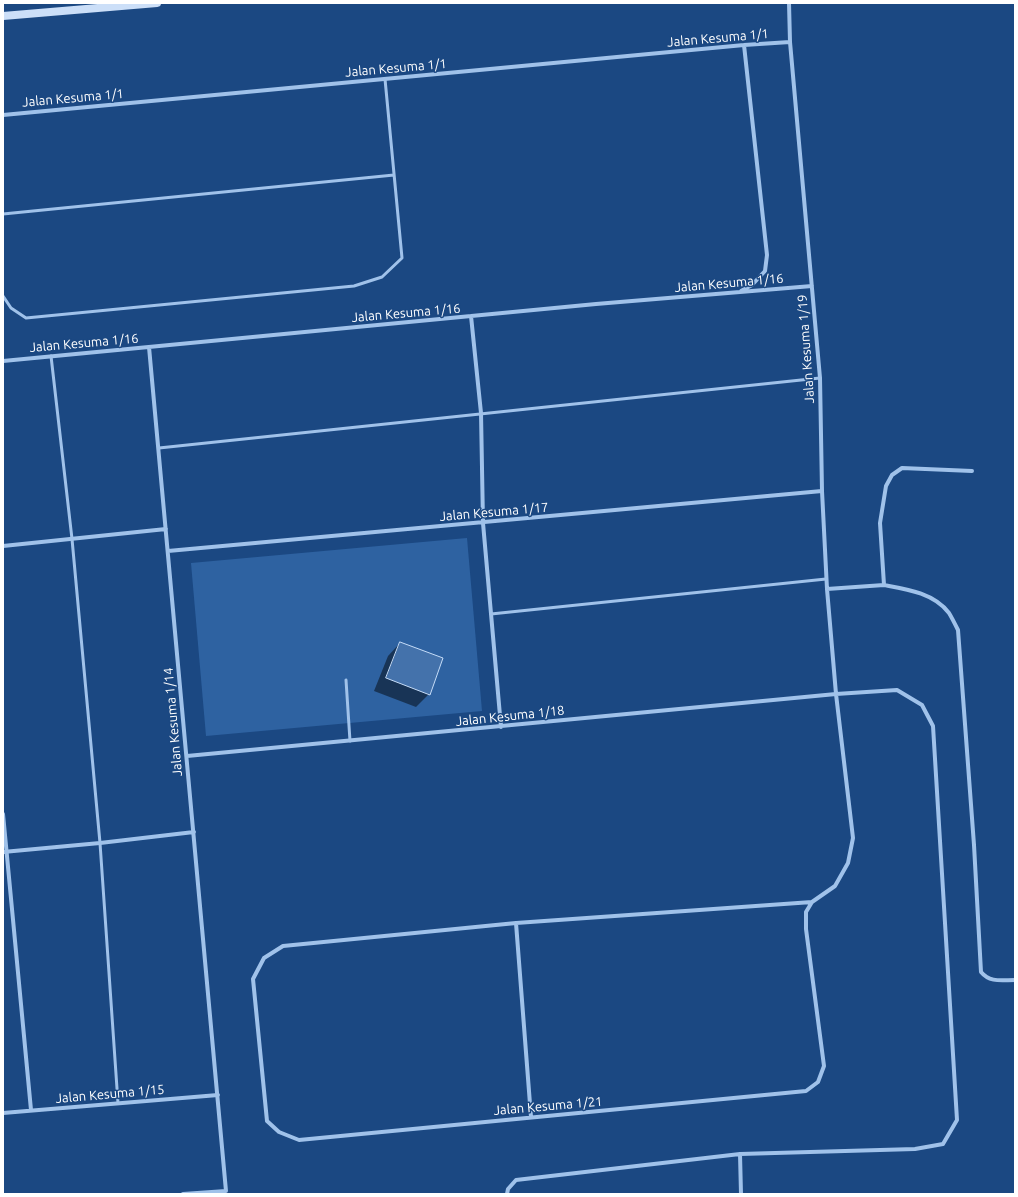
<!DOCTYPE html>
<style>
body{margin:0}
#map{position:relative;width:1018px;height:1197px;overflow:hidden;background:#1b4882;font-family:Ubuntu,sans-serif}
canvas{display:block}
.frame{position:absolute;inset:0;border:4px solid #fff;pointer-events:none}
</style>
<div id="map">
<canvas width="1018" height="1197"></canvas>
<div class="frame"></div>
</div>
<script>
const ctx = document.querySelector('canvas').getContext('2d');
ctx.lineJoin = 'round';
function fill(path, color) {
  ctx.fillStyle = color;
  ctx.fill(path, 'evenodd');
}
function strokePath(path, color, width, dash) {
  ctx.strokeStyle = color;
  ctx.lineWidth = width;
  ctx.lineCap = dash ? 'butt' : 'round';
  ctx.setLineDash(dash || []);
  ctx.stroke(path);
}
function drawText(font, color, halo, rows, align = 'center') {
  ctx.font = font + ' Ubuntu,sans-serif';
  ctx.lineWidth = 3;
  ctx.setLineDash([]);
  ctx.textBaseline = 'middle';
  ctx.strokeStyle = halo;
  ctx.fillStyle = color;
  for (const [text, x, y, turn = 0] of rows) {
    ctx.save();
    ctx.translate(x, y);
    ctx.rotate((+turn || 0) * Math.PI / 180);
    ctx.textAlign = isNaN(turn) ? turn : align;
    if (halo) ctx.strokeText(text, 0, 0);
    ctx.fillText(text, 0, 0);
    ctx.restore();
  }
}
const green = new Path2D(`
 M 467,538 L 482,711 L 206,736 L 191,563 Z`);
const shadow = new Path2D(`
 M 400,643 L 429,694 L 416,707 L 374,691 L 388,656 Z`);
const building = new Path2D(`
 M 400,642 L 443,658 L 430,695 L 386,678 Z`);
const lane = new Path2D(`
 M 3,214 L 394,175
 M 3,296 L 11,308 L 26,318 L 354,286 L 382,277 L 402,258 L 385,79
 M 51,356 L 72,539 L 100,843 L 118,1103
 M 159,448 L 820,378
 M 491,614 L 826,579
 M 346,680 L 350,741`);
const street = new Path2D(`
 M 789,3 L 790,42 L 820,378 L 822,491 L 827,589 L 836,694 L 853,838 L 848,863 L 835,886 L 812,902 L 806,912 L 806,929 L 824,1066 L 818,1082 L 806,1091 L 299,1140 L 279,1132 L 267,1121 L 253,979 L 264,958 L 283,946 L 516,923 L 812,902
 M 3,115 L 744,45 L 790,42
 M 741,291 L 752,285 L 765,271 L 767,255 L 744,45
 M 471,316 L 481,413 L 483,523 L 501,727
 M 149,347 L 226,1191 L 183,1194
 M 3,361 L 596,304 L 812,286
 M 3,546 L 166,529
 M 168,551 L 822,491
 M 884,585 C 906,589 934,593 949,613 C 952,618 955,624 958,630 L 974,845 L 981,972 C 990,983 1002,980 1015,980
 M 827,589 L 884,585 L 880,523 L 886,486 L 892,475 L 902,468 L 972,471
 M 187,756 L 836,694 L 897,690 L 922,705 L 933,726 L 957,1120 L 943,1144 L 915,1149 L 740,1154 L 741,1194
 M 3,814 L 31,1110
 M 3,852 L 100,843 L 194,832
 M 516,923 L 531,1117
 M 3,1113 L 218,1095
 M 507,1194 L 508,1189 L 516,1180 L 740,1154`);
const secondary = new Path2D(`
 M 3,16 L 157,3`);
const streetNames = [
 ["Jalan Kesuma 1/1",718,38,-5],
 ["Jalan Kesuma 1/1",396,68,-5],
 ["Jalan Kesuma 1/1",73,98,-5],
 ["Jalan Kesuma 1/16",729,283,-5],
 ["Jalan Kesuma 1/16",406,313,-5],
 ["Jalan Kesuma 1/16",84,343,-5],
 ["Jalan Kesuma 1/19",806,349,-94],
 ["Jalan Kesuma 1/17",494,512,-5],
 ["Jalan Kesuma 1/18",510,716,-6],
 ["Jalan Kesuma 1/14",173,722,-95],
 ["Jalan Kesuma 1/15",110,1094,-5],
 ["Jalan Kesuma 1/21",548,1106,-5]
];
fill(green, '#2e62a1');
fill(shadow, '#0007');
fill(building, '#4472ab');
strokePath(building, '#c5dcf8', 1);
strokePath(lane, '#a0c2ea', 3);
strokePath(street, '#a0c2ea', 4);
strokePath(secondary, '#ccdff8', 8);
drawText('13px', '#fff', '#1b4882', streetNames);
</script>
